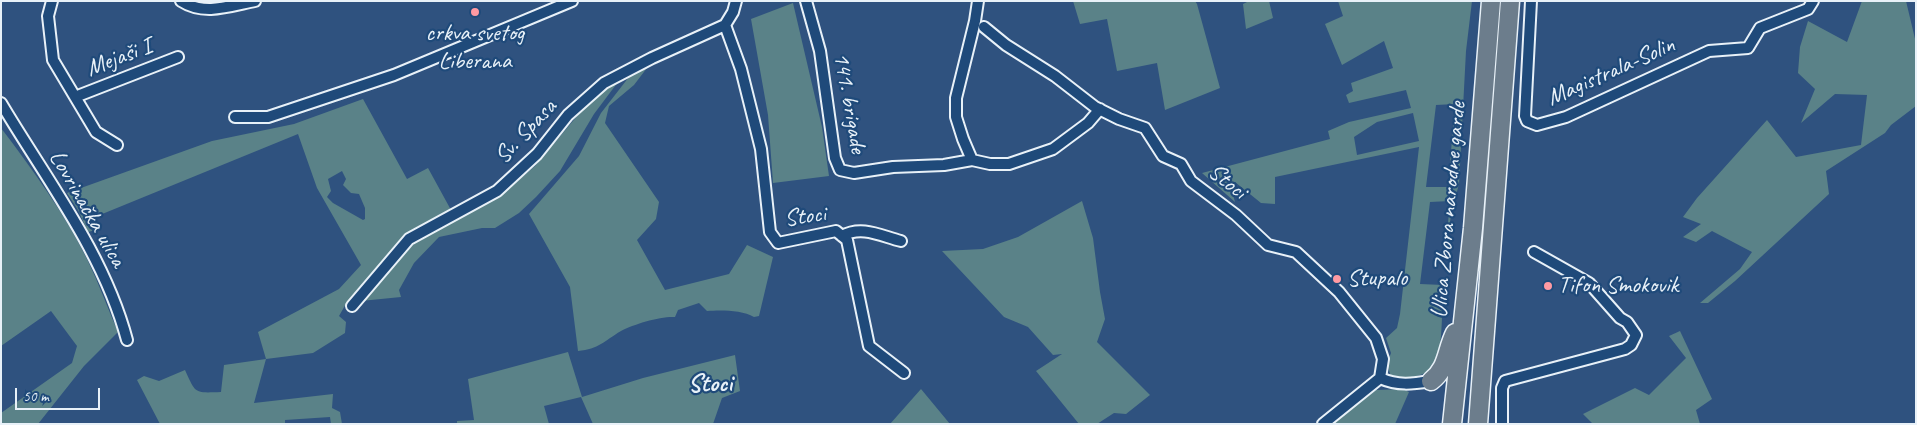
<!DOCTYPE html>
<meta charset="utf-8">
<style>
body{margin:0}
#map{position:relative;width:1917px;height:425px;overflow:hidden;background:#2f527f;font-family:Caveat,sans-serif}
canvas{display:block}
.frame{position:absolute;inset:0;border:2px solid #e8f1f8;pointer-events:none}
.scale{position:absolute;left:15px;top:388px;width:85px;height:22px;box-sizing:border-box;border:2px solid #e8f1f8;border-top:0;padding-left:6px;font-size:15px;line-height:18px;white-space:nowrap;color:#e8f1f8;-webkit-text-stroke:4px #1f4a7a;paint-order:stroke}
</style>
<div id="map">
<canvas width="1917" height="425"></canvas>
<div class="frame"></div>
<div class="scale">50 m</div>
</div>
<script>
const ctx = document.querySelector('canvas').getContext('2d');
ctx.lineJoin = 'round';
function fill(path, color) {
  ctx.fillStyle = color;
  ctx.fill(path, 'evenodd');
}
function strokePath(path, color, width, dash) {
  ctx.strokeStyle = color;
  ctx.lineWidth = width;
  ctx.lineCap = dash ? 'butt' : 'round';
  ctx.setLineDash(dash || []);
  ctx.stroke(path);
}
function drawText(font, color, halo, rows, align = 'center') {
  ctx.font = font + ' Caveat,sans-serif';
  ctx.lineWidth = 4.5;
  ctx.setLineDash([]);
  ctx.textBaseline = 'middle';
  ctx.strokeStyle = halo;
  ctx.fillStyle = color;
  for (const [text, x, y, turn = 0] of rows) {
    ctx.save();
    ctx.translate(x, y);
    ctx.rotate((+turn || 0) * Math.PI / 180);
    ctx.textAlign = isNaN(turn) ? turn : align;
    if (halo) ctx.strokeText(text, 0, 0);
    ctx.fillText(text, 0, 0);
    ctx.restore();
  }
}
const green = new Path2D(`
 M 1073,1 L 1195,1 L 1197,4 L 1220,88 L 1165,110 L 1157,63 L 1117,71 L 1107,19 L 1080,24 Z
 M 1249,1 L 1269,1 L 1273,18 L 1246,29 L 1243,4 Z
 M 1338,1 L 1472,1 L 1466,51 L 1459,184 L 1452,210 L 1446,245 L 1450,201 L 1430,202 L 1420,284 L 1443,285 C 1442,301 1443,349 1436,362 C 1428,378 1406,379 1391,377 L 1387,364 L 1391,353 L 1386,338 L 1397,328 L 1400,314 L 1419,147 L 1275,177 L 1275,204 L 1261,203 L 1235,182 L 1231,188 L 1235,202 L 1202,173 L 1330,139 L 1328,131 L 1349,122 L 1411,108 L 1406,90 L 1349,103 L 1346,95 L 1353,91 L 1351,83 L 1393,68 L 1384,41 L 1342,65 L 1325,24 L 1343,16 ZM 1455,104 L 1448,187 L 1426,187 L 1436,105 ZM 1413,113 L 1419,141 L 1357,155 L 1354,137 L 1377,122 Z
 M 1862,1 L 1906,1 L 1916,43 L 1916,106 L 1891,125 L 1885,133 L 1826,171 L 1829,194 L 1735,281 L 1708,303 L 1700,303 L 1740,269 L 1752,252 L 1712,231 L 1696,242 L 1683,237 L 1701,224 L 1683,217 L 1697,198 L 1767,120 L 1796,157 L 1861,145 L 1867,95 L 1835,94 L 1801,123 L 1815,89 L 1798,73 L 1800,47 L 1808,21 L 1847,42 Z
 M 793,3 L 822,127 L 829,176 L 773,183 L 768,115 L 751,19 Z
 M 650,64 L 634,85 L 609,106 L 605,123 L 659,202 L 656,219 L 637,240 L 665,290 L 729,274 L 747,245 L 773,257 L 759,316 L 754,317 C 742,310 721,310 707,311 L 699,303 L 678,310 L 675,317 C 661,316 634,324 621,331 C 604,341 599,349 578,351 L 570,287 L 529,214 L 579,156 L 601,113 L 632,73 Z
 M 621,78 L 594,114 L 560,171 L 536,197 L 519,213 L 495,228 L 482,228 L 439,237 L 414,263 L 399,290 L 401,297 L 361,301 L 420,237 L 507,190 L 535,166 L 588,103 Z
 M 363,99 L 407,179 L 428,168 L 451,210 L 402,239 L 392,254 L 347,302 L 339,316 L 346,322 L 345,333 L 313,353 L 266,359 L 254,403 L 333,394 L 332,408 L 340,412 L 342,424 L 331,424 L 330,417 L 285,420 L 285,424 L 160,424 L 137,380 L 144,376 L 159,381 L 185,370 C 196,394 194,393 221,392 L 224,365 L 266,359 L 258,332 L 339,289 L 361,265 L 317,188 L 298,134 L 90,219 L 95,230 L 88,232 L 78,210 L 67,193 L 212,141 L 294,124 ZM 342,171 L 346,179 L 343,185 L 351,193 L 359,194 L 365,208 L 365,219 L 363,220 L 333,203 L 327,197 L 331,191 L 328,179 Z
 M 1,128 C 33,170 65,214 88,261 C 99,284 108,309 118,332 L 84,366 L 38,424 L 1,424 L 1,413 L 72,363 L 77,346 L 51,311 L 1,346 Z
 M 1082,201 L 1093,238 L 1100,292 L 1105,319 L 1097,342 L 1150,395 L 1126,414 L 1114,413 L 1097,424 L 1079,424 L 1036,371 L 1062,354 L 1053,355 L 1028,327 L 1004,317 L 942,251 L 983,249 L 1018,237 Z
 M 1680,331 L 1712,399 L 1696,410 L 1700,424 L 1593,424 L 1583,414 L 1635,388 L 1649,395 L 1686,358 L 1669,336 Z
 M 568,352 L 582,397 L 643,378 L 735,355 L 740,391 L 722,398 L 713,424 L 593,424 L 581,397 L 544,406 L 549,424 L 457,424 L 457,421 L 474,420 L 468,379 Z
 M 921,389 L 950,424 L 890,424 Z
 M 1403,389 L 1409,392 L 1395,424 L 1332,424 L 1376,390 Z`);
const minor = new Path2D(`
 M 52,1 L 48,16 L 53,60 L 96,132 L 117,145
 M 181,1 C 204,16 230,6 255,1
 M 806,1 L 820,51 L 835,158 L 840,170 L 854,173 L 893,167 L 944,165 L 972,160 L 990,164 L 1009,164 L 1053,149 L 1088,123 L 1100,109
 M 1531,1 L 1525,116 L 1527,121 L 1537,125 L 1566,117 L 1709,51 L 1748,48 L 1760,28 L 1808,9 L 1813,1
 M 725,25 L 741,69 L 761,149 L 770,232 L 778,243 L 836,231 L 847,240 L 869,346 L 904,373
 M 984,27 L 1006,45 L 1055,76 L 1095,107 L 1119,119 L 1145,128 L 1163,156 L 1181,164 L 1191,181 L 1236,215 L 1268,245 L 1296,252 L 1339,292 L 1376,338 L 1383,359 L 1380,378 L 1323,424
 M 75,97 L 178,57
 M 1,103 C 46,179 104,253 127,340
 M 235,117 L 268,117 L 394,75 L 572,1
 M 972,160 L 963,139 L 956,117 L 956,98 L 975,21 L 978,1
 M 842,236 C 862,225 881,236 901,241
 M 352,306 L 409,239 L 497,191 L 537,154 L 568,115 L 604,83 L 652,58 L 725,25 L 733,12 L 736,1
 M 1380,378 C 1398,386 1412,384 1431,381
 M 1502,424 L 1502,388 L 1505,381 L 1625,349 L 1631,345 L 1636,335 L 1627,322 L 1620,318 L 1589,283 L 1534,252`);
const trunk = new Path2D(`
 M 1431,381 C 1448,368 1446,351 1455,333
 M 1452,424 L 1473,228 L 1491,1
 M 1478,424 L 1510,1`);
const markers = [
 [475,12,5,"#ff9aa2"],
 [1337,279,5,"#ff9aa2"],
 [1548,286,5,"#ff9aa2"]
];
const poiNames = [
 ["crkva svetog",475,34,"center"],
 ["Liberana",475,62,"center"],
 ["Stupalo",1347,279],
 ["Tifon Smokovik",1558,286]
];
const streetNames = [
 ["Mejaši I",119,58,-21],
 ["Magistrala-Solin",1611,72,-24],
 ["141. brigade",849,103,80],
 ["Sv. Spasa",526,132,-47],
 ["Stoci",1227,182,39],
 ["Lovrinačka ulica",87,209,60],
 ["Ulica Zbora narodne garde",1449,210,-85],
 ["Stoci",805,217,-7]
];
const neighbourhoodNames = [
 ["Stoci",710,384]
];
fill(green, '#5a8288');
strokePath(minor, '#e8f1f8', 14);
strokePath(trunk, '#e8f1f8', 21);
strokePath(minor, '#1f4a7a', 10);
strokePath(trunk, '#6c7d8c', 18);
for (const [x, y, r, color] of markers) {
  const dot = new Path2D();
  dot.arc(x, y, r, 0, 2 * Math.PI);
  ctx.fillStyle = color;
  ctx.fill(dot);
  strokePath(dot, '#1f4a7a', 2);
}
drawText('24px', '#e8f1f8', '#1f4a7a', poiNames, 'left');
drawText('24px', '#e8f1f8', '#1f4a7a', streetNames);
drawText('bold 25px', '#e8f1f8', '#1f4a7a', neighbourhoodNames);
</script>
